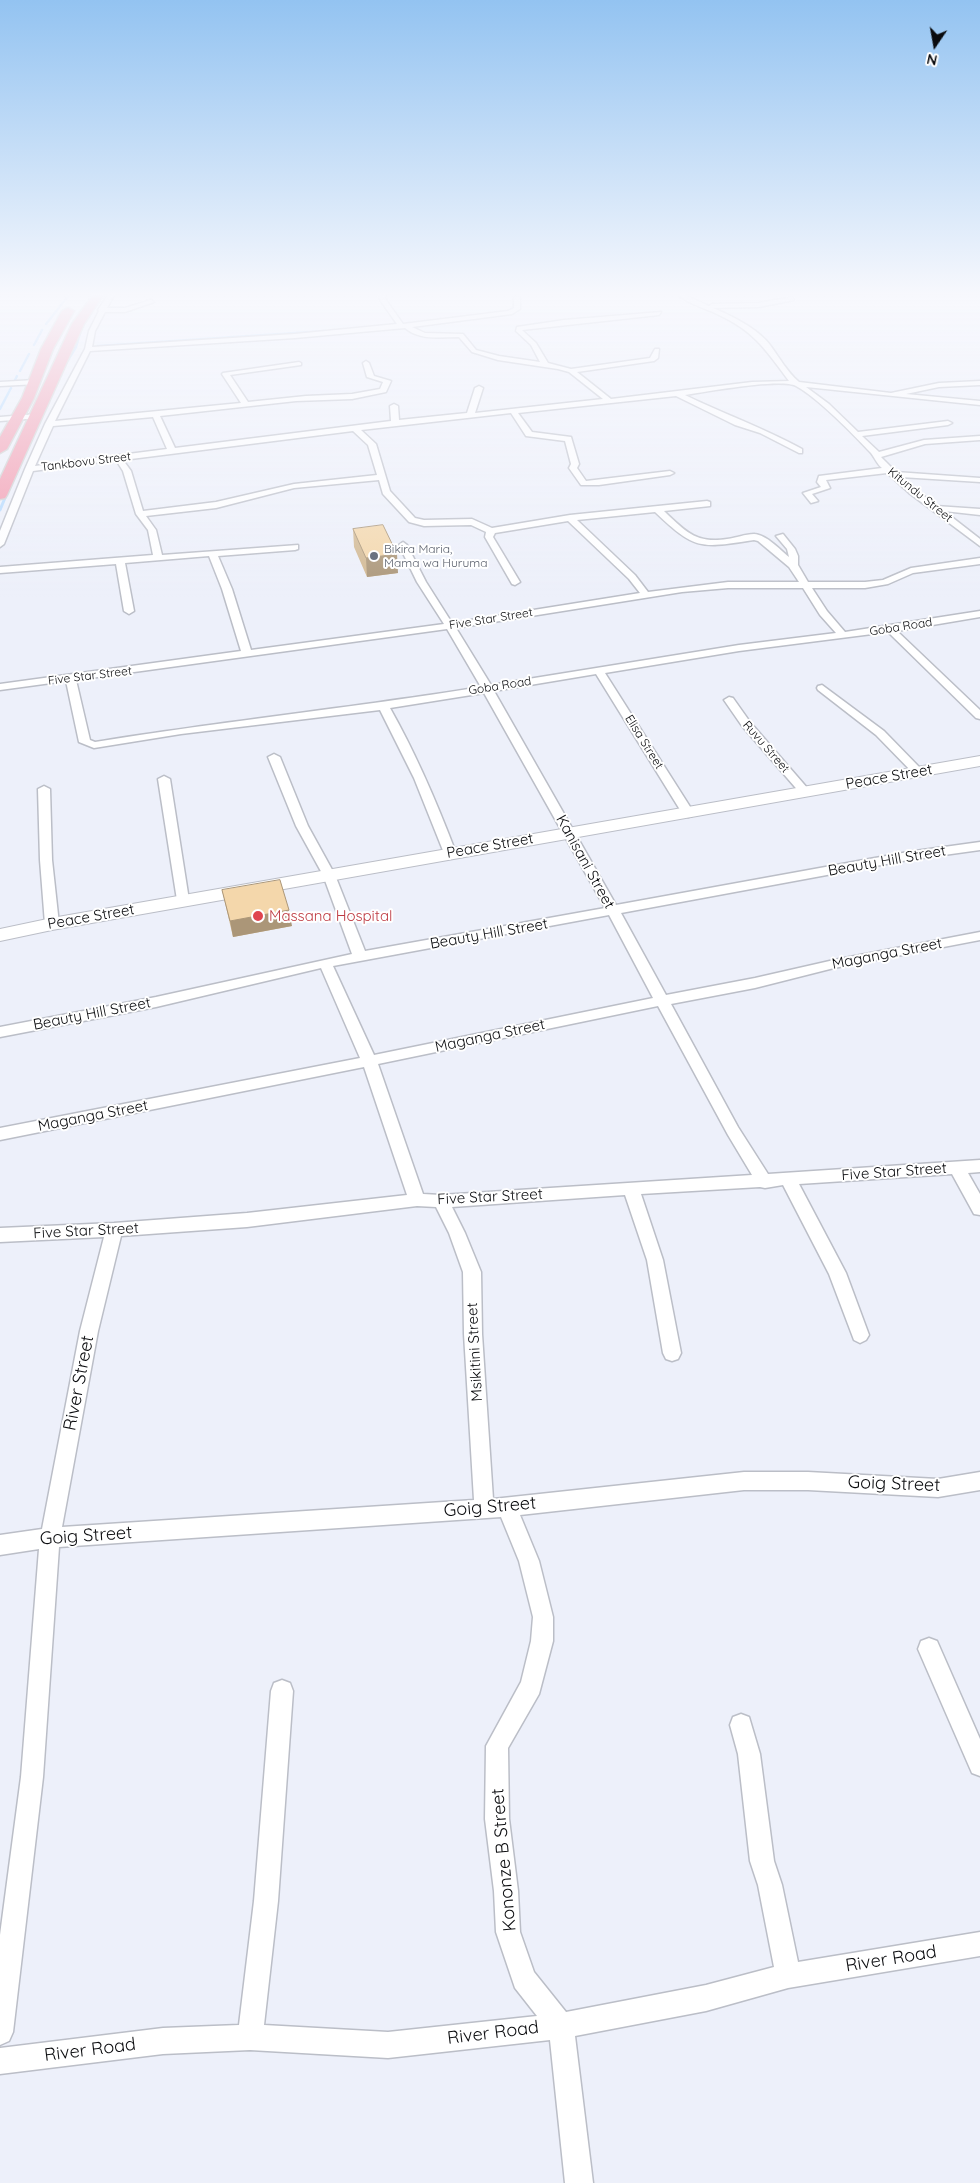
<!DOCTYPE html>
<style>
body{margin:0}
#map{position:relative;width:980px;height:2183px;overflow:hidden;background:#edf0fa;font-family:Quicksand,sans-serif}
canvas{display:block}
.north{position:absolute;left:910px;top:20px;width:50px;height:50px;-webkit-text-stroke:4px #fff;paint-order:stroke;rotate:192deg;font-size:14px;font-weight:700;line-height:20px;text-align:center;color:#0a0b0e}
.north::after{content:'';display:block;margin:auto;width:18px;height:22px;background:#0a0b0e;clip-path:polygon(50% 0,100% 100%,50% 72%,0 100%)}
</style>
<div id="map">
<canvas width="980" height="2183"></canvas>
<div class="north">N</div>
</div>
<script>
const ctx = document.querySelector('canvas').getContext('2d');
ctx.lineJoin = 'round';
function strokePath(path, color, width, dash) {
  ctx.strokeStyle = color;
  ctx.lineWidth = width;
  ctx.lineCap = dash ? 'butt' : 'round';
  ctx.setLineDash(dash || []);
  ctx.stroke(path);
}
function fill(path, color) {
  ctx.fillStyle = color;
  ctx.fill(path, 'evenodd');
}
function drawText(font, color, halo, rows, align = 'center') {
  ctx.font = font + ' Quicksand,sans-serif';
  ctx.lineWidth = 4;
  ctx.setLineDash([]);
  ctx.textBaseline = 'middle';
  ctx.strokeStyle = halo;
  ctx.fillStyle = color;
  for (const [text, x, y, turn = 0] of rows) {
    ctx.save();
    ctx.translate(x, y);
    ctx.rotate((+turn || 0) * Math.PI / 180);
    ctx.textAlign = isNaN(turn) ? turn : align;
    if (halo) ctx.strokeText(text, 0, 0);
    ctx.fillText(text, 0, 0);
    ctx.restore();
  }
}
const streamFar1 = new Path2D(`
 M 46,324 L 69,295
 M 34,345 L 42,330
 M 98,346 L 325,331
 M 65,365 L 76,347 L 81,330
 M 20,371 L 29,354
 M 14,382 L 17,376
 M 0,409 L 11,388`);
const stream = new Path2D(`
 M 0,510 L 7,493`);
const minor = new Path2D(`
 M 108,295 L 114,295 L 107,308 L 125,308 L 151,300 L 154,302 L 125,312 L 105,312 L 95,331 L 92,347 L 295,334 L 397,324 L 380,300 L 379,295 L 385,295 L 386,300 L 403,324 L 508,311 L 514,308 L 514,298 L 517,296 L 520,298 L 520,309 L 512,314 L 412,327 L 425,333 L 463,334 L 476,350 L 499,356 L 540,362 L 531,345 L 516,331 L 517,327 L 564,320 L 661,312 L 659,315 L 522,330 L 536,343 L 548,363 L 571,369 L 650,358 L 655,349 L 659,349 L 658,358 L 654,361 L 577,372 L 611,399 L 752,382 L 789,381 C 768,353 756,333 723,317 C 709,309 690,305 678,295 L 685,295 L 709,306 L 712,304 L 759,303 L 792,297 L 794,300 L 759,307 L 713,308 C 732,316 757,328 770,345 C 779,357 787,372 799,382 L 891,393 L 939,383 L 980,381 L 980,385 L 939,387 L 906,394 L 980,401 L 980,405 L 806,387 L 829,404 L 858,432 L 948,421 L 952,423 L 948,425 L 862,436 L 879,452 L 924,440 L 980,436 L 980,440 L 925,444 L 881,457 L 896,472 L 980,478 L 980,482 L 901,477 L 936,506 L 980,509 L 980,515 L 944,511 L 980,539 L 980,546 L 909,493 L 887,473 L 826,480 L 830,488 L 812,494 L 818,501 L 811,503 L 803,493 L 821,487 L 817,482 L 819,476 L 882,468 C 877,464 875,458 871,453 C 854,435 818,398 796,386 C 780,378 706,392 685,395 C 724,414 764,428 802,449 L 802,453 L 799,453 L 760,433 L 735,425 L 676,396 L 518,413 L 532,432 L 571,437 L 579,464 L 577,468 L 586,481 L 670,471 L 674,473 L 670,475 L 599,485 L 581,485 L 569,468 L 571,464 L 565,441 L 526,436 L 511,413 L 361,430 L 376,444 L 390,491 L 415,518 L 424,520 L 472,519 L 492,528 L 570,515 L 707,501 L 710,502 L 710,506 L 664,511 C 685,531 696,544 727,539 C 736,538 745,534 754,534 C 767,535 779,549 789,557 L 787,549 L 776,536 L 783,534 L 795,549 L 798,556 L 798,565 L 808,582 L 865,582 L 883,580 L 911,568 L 980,558 L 980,564 L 913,573 L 888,584 L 865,588 L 812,588 L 827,611 L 845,632 L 980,611 L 980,617 L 897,631 L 980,710 L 980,719 L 976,718 L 888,632 L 739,651 L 605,673 L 694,813 L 692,816 L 688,817 L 682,813 L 596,674 L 494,691 L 616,905 L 908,852 L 980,842 L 980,850 L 908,860 L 621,913 L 666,995 L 755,978 L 834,960 L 980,932 L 980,940 L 834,968 L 755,988 L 671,1004 L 738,1127 L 768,1174 L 980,1160 L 980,1172 L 968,1173 L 980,1194 L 980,1215 L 974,1214 L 952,1174 L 799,1184 L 846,1273 L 869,1335 L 866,1340 L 860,1343 L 854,1340 L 829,1274 L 783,1185 L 765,1188 L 760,1187 L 641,1194 L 663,1260 L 681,1353 L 678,1359 L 672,1361 L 666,1359 L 663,1353 L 647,1260 L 625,1195 L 452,1207 L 465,1233 L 481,1272 L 482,1334 L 493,1499 L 744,1472 L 808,1472 L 938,1479 L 980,1472 L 980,1490 L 938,1497 L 808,1490 L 744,1490 L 520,1515 L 539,1561 L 553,1617 L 553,1641 L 539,1694 L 508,1748 L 509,1819 L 518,1891 L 520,1932 L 534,1972 L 566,2012 L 706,1985 L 774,1967 L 758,1885 L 750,1861 L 738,1754 L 730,1725 L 733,1717 L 741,1714 L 749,1717 L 760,1754 L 774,1861 L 782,1885 L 798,1962 L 980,1932 L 980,1956 L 788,1988 L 706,2011 L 575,2036 L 593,2183 L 565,2183 L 550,2040 L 388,2058 L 250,2050 L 163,2054 L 0,2074 L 0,2048 L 163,2028 L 239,2025 L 254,1901 L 271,1691 L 274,1683 L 282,1680 L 290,1683 L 293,1691 L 278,1901 L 264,2025 L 388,2032 L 537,2016 L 515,1988 L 496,1932 L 494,1891 L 485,1819 L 486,1746 L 521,1682 L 531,1641 L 533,1617 L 519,1561 L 501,1517 L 59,1547 L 43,1777 L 13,2032 L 9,2041 L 0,2045 L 0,1935 L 21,1777 L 39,1549 L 0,1555 L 0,1535 L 42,1529 L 80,1331 L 104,1237 L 0,1242 L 0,1228 L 114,1223 L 247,1213 L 407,1195 L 364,1067 L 0,1140 L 0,1128 L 360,1058 L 321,968 L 156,1007 L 0,1037 L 0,1027 L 156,997 L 352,954 L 323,875 L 296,826 L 268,757 L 274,754 L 280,757 L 308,826 L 335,875 L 365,951 L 605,908 L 484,693 L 390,708 C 416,754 437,803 456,853 L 450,857 L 444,853 L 414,778 L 380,710 L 181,734 L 94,748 L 79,742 L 66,681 L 0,690 L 0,684 L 241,651 L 222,589 L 209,556 L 125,563 L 134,611 L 129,614 L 124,611 L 116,564 L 0,573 L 0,567 L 153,555 L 148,530 L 136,514 L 123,471 L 116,460 L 33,471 L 4,544 L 0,547 L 0,531 L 25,469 L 45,424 L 85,349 L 89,331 L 99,311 L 98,310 ZM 405,328 C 421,341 440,337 459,337 L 472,352 L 498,360 L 558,369 L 569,372 L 603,399 L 475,413 L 483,388 L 479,386 L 475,388 L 467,413 L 399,420 L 398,406 L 394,404 L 390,406 L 391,421 L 175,448 L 160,416 L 296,401 L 352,399 L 386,392 L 391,381 L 374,376 L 369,363 L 366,361 L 363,363 L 367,377 L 383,382 L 380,389 L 352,394 L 306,396 L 248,402 L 230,375 L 301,365 L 301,363 L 299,362 L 223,373 L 222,374 L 241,403 L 55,421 L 90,351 L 295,338 ZM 153,417 L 167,449 L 35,466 L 53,426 ZM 353,431 L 368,445 L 377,475 L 294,484 L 216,502 L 143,511 L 131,471 L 123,460 ZM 379,480 L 383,494 L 409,522 L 424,526 L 471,525 L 486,532 L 485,537 L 512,584 L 515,585 L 520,582 L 493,537 L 495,533 L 568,521 L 629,579 L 640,593 L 452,623 L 426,582 L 407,545 L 403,542 L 399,545 L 417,582 L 444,624 L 251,650 L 232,589 L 218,556 L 295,550 L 298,549 L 298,545 L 162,555 L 156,530 L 146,516 L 216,508 L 294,488 ZM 655,512 C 696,551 700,548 754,540 L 758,541 L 789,567 L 799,582 L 728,582 L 648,592 L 635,575 L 577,520 ZM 728,588 L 803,588 L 820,615 L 836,633 L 739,645 L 491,685 L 456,628 L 682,592 ZM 447,629 L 481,687 C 353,708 223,721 95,742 L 90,740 L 76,680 ZM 609,915 L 653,998 L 374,1055 L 333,966 ZM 658,1006 L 728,1135 L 752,1175 L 441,1195 L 423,1194 L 378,1064 ZM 417,1206 L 436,1207 L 449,1233 L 463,1272 L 464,1334 L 474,1500 L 62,1527 L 98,1331 L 121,1236 L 247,1227 Z
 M 35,380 L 38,380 L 38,384 L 0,386 L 0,382 Z
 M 37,414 L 41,416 L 40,418 L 0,421 L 0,417 Z
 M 822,685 L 884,731 L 922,770 L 924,772 L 922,774 L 914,774 L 876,735 L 818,690 L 817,688 L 818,686 Z
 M 729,697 L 733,698 L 750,722 L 809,790 L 811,792 L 809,794 L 801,794 L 742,726 L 724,700 Z
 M 164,776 L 170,779 L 189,900 L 183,904 L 177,900 L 158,779 Z
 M 44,786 L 50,789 L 52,860 L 59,924 L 52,928 L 45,924 L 40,860 L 38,789 Z
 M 929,1638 L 937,1641 L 980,1739 L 980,1776 L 972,1773 L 918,1649 L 921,1641 Z`);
const tertiary = new Path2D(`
 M 980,756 L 980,766 L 52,930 L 0,941 L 0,929 L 52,918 Z`);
const trunk = new Path2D(`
 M 93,295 L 103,295 L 84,324 L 7,495 L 5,498 L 0,499 L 0,479 L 72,324 Z
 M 68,308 L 74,311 L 53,349 L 34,398 L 7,449 L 0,453 L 0,437 L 22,398 L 41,349 L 62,311 Z`);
const wall = new Path2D(`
 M 353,529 L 398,573 L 367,577 L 354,547 Z
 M 222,890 L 292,926 L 233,937 Z`);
const shadedWall = new Path2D(`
 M 397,554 L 398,573 L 367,577 L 366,558 Z
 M 289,910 L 292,926 L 233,937 L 230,921 Z`);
const building = new Path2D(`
 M 383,525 L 397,554 L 366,558 L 353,529 Z
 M 280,880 L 289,910 L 230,921 L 222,890 Z`);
const markers = [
 [374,556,5,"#6b7280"],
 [258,916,6,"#e0444e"]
];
const farStreetnames = [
 ["Tankbovu Street",86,462,-7],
 ["Kitundu Street",920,495,39],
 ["Five Star Street",491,619,-9],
 ["Goba Road",901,627,-9],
 ["Five Star Street",90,676,-7],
 ["Goba Road",500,686,-9],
 ["Elisa Street",644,742,58],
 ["Ruvu Street",766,747,49]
];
const farWorshipnames = [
 ["Bikira Maria,",384,549],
 ["Mama wa Huruma",384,563]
];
const streetNames = [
 ["Peace Street",889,777,-10],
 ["Peace Street",490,846,-10],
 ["Beauty Hill Street",887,861,-10],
 ["Kanisani Street",585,862,61],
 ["Peace Street",91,917,-10],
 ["Beauty Hill Street",489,934,-10],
 ["Maganga Street",887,954,-11],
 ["Beauty Hill Street",92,1014,-11],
 ["Maganga Street",490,1036,-12],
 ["Maganga Street",93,1116,-11],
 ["Five Star Street",894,1172,-4],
 ["Five Star Street",490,1197,-3],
 ["Five Star Street",86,1231,-3],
 ["Msikitini Street",475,1352,-93]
];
const healthNames = [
 ["Massana Hospital",269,916]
];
const nearStreetnames = [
 ["River Street",79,1383,-79],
 ["Goig Street",894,1484,2],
 ["Goig Street",490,1507,-5],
 ["Goig Street",86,1536,-4],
 ["Kononze B Street",504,1860,-95],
 ["River Road",891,1959,-9],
 ["River Road",493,2033,-7],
 ["River Road",90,2050,-7]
];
strokePath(streamFar1, '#b3d9fe', 2.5);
strokePath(stream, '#b3d9fe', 3);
strokePath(minor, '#bbbec7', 3);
strokePath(tertiary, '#bbbec7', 2);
strokePath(trunk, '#cececf', 3);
fill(minor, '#fff');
fill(tertiary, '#fff');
fill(trunk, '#f397ac');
fill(wall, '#d2b993');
fill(shadedWall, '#ab9678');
fill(building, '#f4d7ab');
strokePath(building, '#ab9678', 1);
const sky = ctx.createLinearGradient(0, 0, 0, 600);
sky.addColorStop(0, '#93c3f1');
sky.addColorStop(0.49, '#f7f8fd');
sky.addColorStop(1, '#f7f8fd00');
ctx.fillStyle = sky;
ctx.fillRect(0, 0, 980, 600);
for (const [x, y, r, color] of markers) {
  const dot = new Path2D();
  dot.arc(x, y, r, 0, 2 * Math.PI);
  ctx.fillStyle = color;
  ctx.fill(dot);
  strokePath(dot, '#fff', 2);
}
drawText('12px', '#0a0b0e', '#fff', farStreetnames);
drawText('12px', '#5b616d', '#fff', farWorshipnames, 'left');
drawText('15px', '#0a0b0e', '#fff', streetNames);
drawText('15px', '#be3a42', '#fff', healthNames, 'left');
drawText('18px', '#0a0b0e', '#fff', nearStreetnames);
</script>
